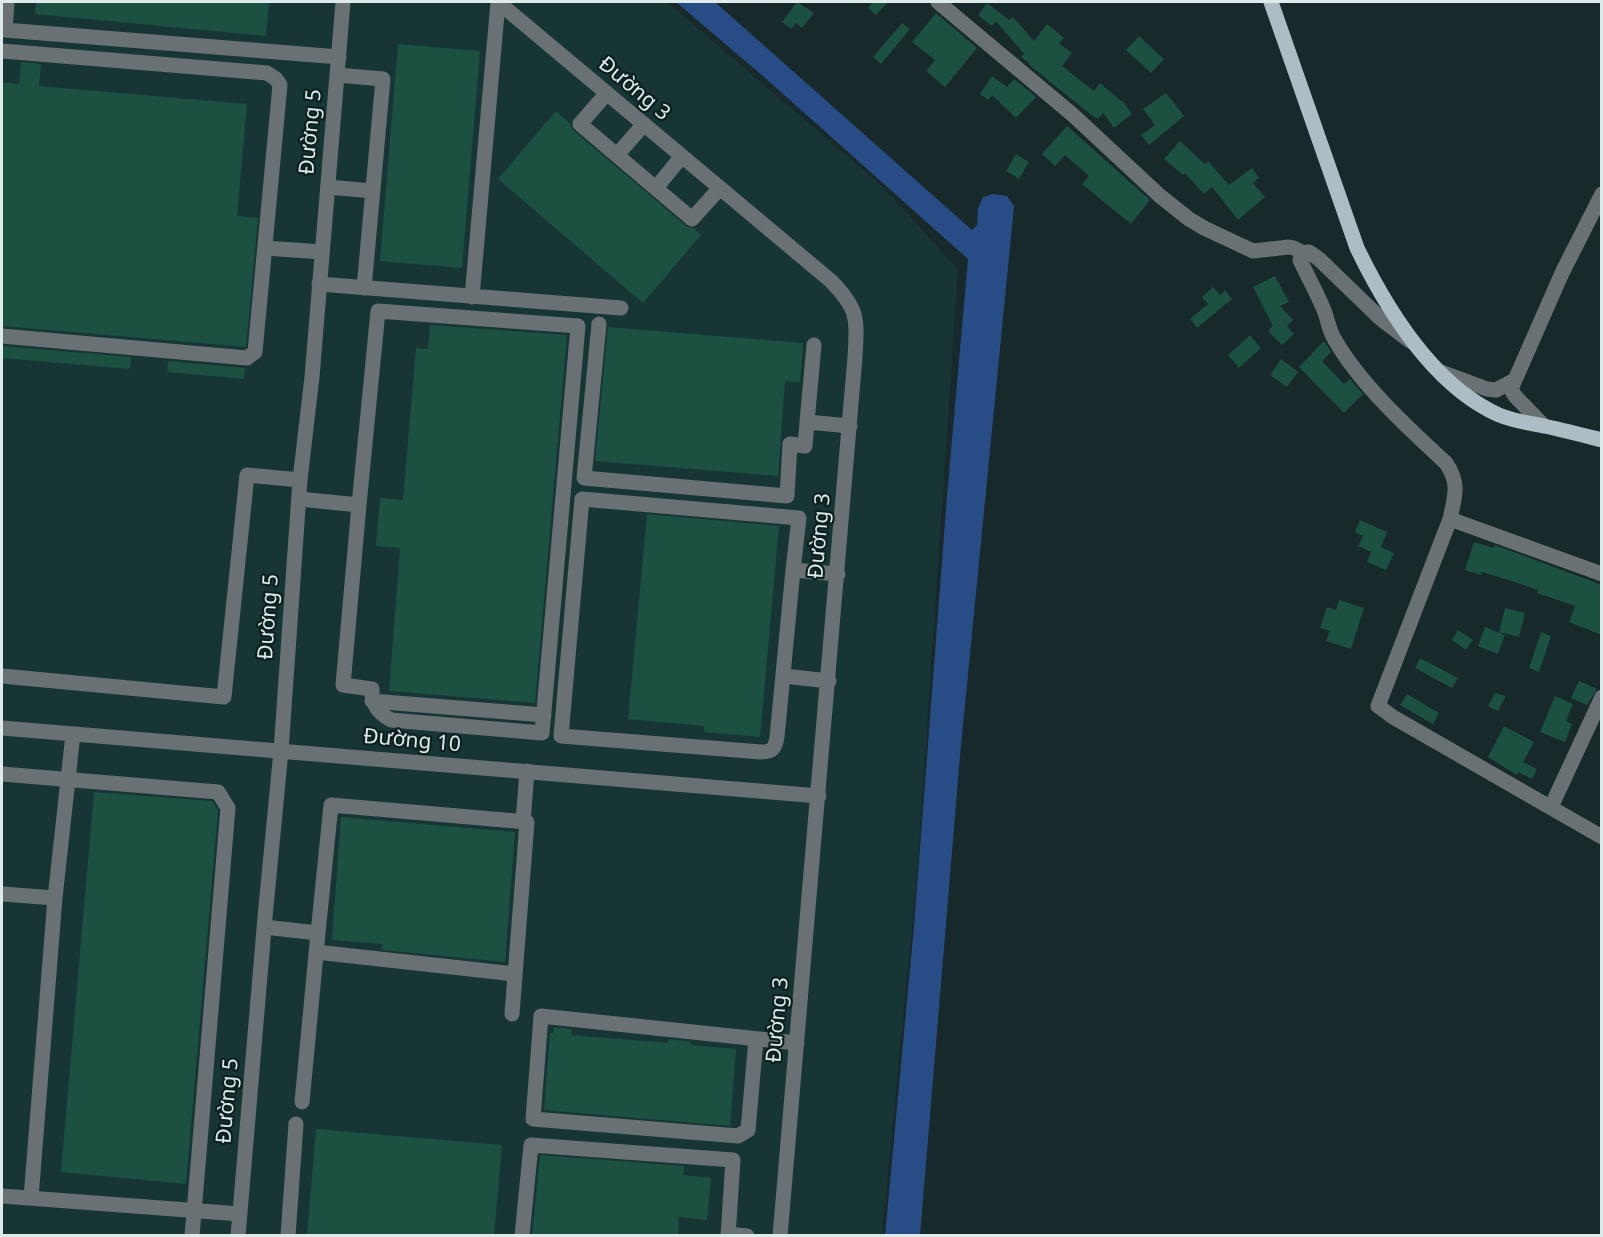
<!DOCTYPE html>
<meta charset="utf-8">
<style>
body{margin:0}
#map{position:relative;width:1603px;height:1237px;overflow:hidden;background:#17292a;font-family:"Noto Sans",sans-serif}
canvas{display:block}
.frame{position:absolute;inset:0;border:3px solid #dfeaeb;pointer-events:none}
</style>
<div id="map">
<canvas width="1603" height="1237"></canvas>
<div class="frame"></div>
</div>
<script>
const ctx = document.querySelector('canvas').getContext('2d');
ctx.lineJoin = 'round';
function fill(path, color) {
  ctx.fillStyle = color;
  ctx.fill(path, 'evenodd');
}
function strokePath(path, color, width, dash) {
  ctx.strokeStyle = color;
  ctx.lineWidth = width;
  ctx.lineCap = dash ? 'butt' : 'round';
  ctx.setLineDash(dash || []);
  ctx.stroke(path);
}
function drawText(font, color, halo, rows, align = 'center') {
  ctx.font = font + ' "Noto Sans",sans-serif';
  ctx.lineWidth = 4.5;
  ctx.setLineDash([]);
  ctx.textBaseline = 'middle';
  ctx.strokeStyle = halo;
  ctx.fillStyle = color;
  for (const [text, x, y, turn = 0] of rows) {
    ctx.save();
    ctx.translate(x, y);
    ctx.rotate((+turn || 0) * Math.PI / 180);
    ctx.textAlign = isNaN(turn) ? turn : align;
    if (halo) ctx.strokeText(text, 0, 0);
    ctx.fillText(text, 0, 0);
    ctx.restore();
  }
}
const built = new Path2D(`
 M 2,2 L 667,2 L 881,185 L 958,269 L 917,876 L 882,1235 L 2,1236 Z`);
const water = new Path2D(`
 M 676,2 L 715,2 L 972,230 L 977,225 L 978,209 L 983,197 L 993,194 L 1007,196 L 1014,206 L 960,756 L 920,1235 L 885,1235 L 914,926 L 947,496 L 968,259 L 764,77 Z`);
const building = new Path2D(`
 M 36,2 L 269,2 L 266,36 L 35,14 Z
 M 797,2 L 814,13 L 802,28 L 796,23 L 791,29 L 782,22 Z
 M 873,2 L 888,2 L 876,15 L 868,8 Z
 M 987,3 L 1009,20 L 1013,17 L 1034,41 L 1047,24 L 1064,38 L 1059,43 L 1072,53 L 1062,66 L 1094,91 L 1100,83 L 1121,101 L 1122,100 L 1132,114 L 1114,128 L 1103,113 L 1098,119 L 1090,114 L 1028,64 L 1029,63 L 1021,57 L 1024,54 L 996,21 L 992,26 L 978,15 Z
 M 936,13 L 977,48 L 945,87 L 926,71 L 935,60 L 912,42 Z
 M 902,23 L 910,29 L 881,64 L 873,57 Z
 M 1139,36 L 1164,59 L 1151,73 L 1126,50 Z
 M 398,44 L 480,51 L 462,268 L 380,261 Z
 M 21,62 L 41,64 L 39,86 L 247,104 L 237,216 L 258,218 L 246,347 L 2,326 L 2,82 L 19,84 Z
 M 992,76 L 1007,87 L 1014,79 L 1036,97 L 1016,118 L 992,95 L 988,100 L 980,94 Z
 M 1166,93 L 1184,116 L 1149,145 L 1141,135 L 1155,125 L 1143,109 Z
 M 556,111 L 570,124 L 574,131 L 686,226 L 693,228 L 701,235 L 643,303 L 498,179 Z
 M 1067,126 L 1150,200 L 1131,224 L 1082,184 L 1089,176 L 1065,155 L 1055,166 L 1042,154 Z
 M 1180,141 L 1205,164 L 1208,161 L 1229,185 L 1252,168 L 1259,178 L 1253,183 L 1265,197 L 1238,220 L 1212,187 L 1204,194 L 1185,173 L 1183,175 L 1164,159 Z
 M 1016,154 L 1029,162 L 1019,179 L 1006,171 Z
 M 1275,276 L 1289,302 L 1280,306 L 1293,320 L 1287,326 L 1294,334 L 1282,345 L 1268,331 L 1273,326 L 1253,287 Z
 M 1213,287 L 1220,295 L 1225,290 L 1232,299 L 1197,328 L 1190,319 L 1208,304 L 1202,297 Z
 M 430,325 L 567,335 L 535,703 L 389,691 L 400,548 L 376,546 L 380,498 L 403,500 L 416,348 L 428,349 Z
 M 608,327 L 803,343 L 800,382 L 785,381 L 778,476 L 595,461 Z
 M 1250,335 L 1261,348 L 1239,368 L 1228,355 Z
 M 1324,341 L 1331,352 L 1322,361 L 1344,384 L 1350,379 L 1363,394 L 1344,413 L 1299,367 Z
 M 2,346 L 131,357 L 130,369 L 2,358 Z
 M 1281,359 L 1298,372 L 1287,387 L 1270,375 Z
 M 168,361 L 245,368 L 244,379 L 167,372 Z
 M 647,514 L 779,526 L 760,737 L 704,732 L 704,726 L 628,719 Z
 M 1360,520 L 1387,532 L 1381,547 L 1394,553 L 1386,570 L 1367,562 L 1371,552 L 1358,546 L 1363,536 L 1355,532 Z
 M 1474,542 L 1494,548 L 1495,545 L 1602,585 L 1602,635 L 1569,622 L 1575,606 L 1537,593 L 1538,590 L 1515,582 L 1482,572 L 1481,575 L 1465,570 Z
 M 1339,600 L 1364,608 L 1351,649 L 1326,641 L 1330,631 L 1320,628 L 1327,607 L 1336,610 Z
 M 1505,608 L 1525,613 L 1519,637 L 1499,632 Z
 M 1485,627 L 1505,635 L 1498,654 L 1478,646 Z
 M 1458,630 L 1473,640 L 1466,650 L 1452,640 Z
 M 1541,632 L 1551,636 L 1539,672 L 1529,668 Z
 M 1420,658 L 1458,678 L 1452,688 L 1415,668 Z
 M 1579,681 L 1597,689 L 1587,705 L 1571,698 Z
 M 1495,693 L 1506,696 L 1498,711 L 1488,706 Z
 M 1407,694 L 1439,713 L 1433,724 L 1400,705 Z
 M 1555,696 L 1573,704 L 1566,721 L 1572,724 L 1565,742 L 1540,732 Z
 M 1504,726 L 1534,742 L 1523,762 L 1537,769 L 1532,779 L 1518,772 L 1517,775 L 1488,757 Z
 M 94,792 L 212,801 L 218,810 L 186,1184 L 61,1172 Z
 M 341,817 L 515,832 L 505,962 L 382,950 L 382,944 L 332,940 Z
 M 554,1027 L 572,1029 L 571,1035 L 668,1043 L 669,1039 L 691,1042 L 691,1045 L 736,1049 L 730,1126 L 544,1110 L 550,1033 L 553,1033 Z
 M 316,1129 L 502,1145 L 494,1236 L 307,1236 Z
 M 540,1155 L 684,1166 L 683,1175 L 711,1178 L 707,1220 L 679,1217 L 678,1236 L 532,1236 Z`);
const minor = new Path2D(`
 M 498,2 L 831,281 C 859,310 857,318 855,357 L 780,1236
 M 938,2 L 1073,115 L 1160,196 L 1189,219 L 1204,228 L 1253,251 L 1289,247 L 1294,248 L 1303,253
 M 2,29 L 5,30 L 7,2
 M 5,30 L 339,57
 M 2,51 L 267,73 L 276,79 L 280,85 L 255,352 L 247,358 L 2,336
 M 337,75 L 383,79 L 364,288
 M 607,93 L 580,124 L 692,219 L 720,188
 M 617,155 L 644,124
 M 328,187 L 373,191
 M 656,188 L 682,156
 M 265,248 L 322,252
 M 319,284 L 621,308
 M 472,297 L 498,2
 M 599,324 L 584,478 L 787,496 L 790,444 L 805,446 L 807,422
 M 1410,341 L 1381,319 L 1319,259 L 1309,252 L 1303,253 L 1300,260 C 1308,277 1317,293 1324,310 C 1328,320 1329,331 1335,340 C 1360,384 1409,429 1446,463 C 1460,484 1455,495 1450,519 L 1378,706 L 1393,717 L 1602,837
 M 814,345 L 807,422 L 850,426
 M 1441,372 L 1487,389 L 1496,390 L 1513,381
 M 1544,426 L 1515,396 L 1511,389 L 1562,273 L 1602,194
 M 299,499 L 359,505 L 343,685 L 372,689 C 371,704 378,713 391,720 L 542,733 L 578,326 L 378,311 L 359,505
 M 1450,519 L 1602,574
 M 793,570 L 777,737 C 775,748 773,752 761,752 L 561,736 L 582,499 L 799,518 L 793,570 L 838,574
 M 2,676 L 224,697 L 247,475 L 300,480
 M 784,676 L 829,681
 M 372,701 L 544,715
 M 2,728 L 819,796
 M 2,774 L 218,792 L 228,808 L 192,1236
 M 1551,807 L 1602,697
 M 523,822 L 527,771
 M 2,894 L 55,898
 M 264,927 L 318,933 L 302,1102
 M 318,933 L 331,805 L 527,822 L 512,1014
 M 316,952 L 515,974
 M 756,1039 L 748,1130 L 738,1136 L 533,1119 L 541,1016 L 797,1043
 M 2,1196 L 240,1214
 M 31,1198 L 55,898 L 73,734
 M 728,1234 L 747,1236
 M 238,1236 L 265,917 L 281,751 L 300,480 L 312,377 L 343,2
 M 288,1236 L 296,1124
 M 522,1236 L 531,1145 L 733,1160 L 728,1236`);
const major = new Path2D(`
 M 1271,2 L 1357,248 C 1387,310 1434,386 1499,415 C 1513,421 1529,423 1544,426 C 1563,430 1582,435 1602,440`);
const streetNames = [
 ["Đường 3",634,89,40],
 ["Đường 5",311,132,-85],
 ["Đường 3",820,536,-85],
 ["Đường 5",269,617,-86],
 ["Đường 10",412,741,5],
 ["Đường 3",778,1020,-85],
 ["Đường 5",228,1101,-85]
];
fill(built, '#183536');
fill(water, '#284c85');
fill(building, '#1c5041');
strokePath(minor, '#697175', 15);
strokePath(major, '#adbdc5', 15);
drawText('21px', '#dfeaeb', '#0d2021', streetNames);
</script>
